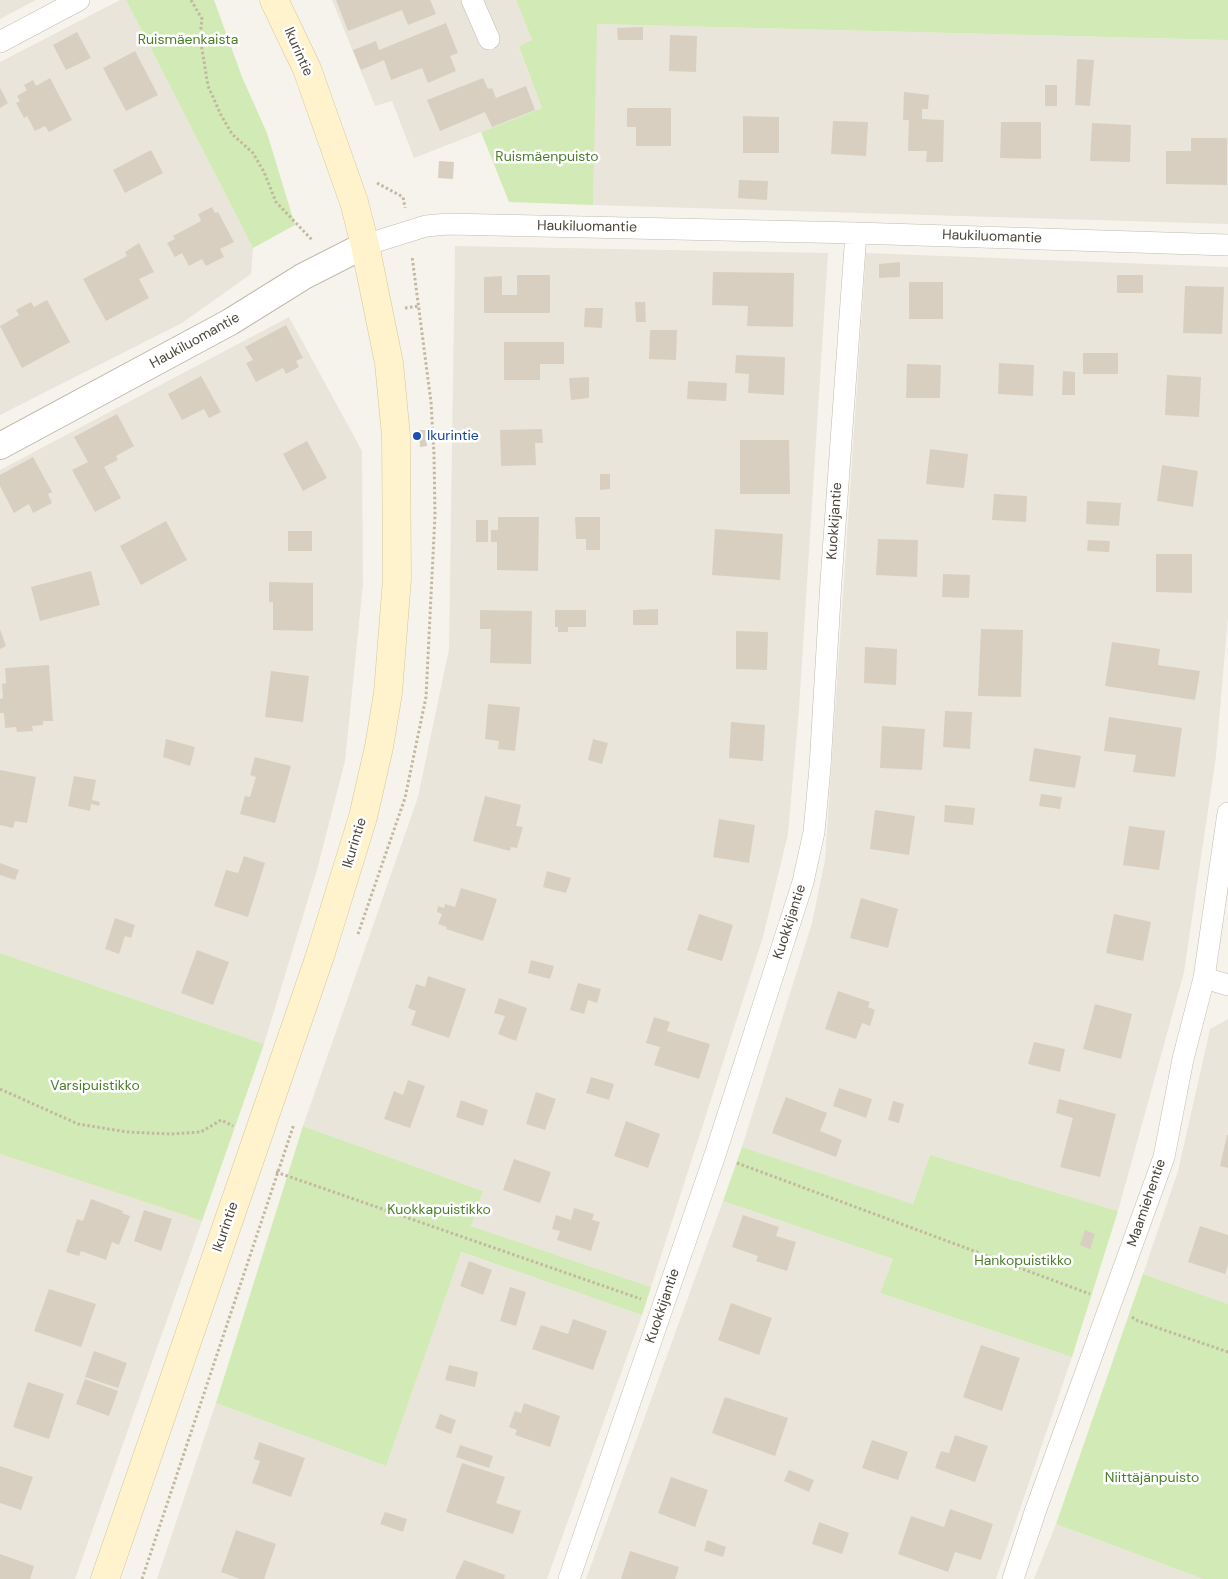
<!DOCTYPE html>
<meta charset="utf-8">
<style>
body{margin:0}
canvas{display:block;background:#f6f3ec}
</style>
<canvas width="1228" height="1579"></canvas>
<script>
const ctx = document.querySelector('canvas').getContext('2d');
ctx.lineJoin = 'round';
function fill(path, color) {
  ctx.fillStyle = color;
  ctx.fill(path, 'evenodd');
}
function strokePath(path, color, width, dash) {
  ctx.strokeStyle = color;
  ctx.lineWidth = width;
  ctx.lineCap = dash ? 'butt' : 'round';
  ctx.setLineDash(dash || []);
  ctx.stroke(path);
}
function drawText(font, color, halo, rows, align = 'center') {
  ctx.font = font + ' "DM Sans",sans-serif';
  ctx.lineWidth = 5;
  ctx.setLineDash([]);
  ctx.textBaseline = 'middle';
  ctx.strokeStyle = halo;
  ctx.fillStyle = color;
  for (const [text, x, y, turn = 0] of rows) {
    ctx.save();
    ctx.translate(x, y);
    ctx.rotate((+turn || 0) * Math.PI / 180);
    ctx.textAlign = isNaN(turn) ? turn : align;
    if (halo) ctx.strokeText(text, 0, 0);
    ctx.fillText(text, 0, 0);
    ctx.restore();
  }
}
const residential = new Path2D(`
 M 0,0 L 36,0 L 0,19 Z
 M 120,0 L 126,0 L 253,248 L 251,274 L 182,323 L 0,415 L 0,62 Z
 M 332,0 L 516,0 L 532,40 L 519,48 L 542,108 L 414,158 L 392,101 L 375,106 Z
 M 596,24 L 1228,40 L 1228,224 L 593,205 Z
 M 455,246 L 828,253 L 799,709 L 788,834 L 763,937 L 651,1287 L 471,1226 L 483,1191 L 303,1126 L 418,797 L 449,649 Z
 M 866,253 L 1228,267 L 1228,617 L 1216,756 L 1184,972 L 1118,1211 L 930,1155 L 913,1204 L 742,1147 L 812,923 L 825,860 Z
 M 289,317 L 362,451 L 363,584 L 345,761 L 317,870 L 264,1044 L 0,953 L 0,470 Z
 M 1228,1019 L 1228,1304 L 1143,1274 L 1178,1171 L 1210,1029 Z
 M 0,1154 L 202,1221 L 75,1579 L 0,1579 Z
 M 723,1201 L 893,1259 L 880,1293 L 1072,1357 L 996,1579 L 586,1579 Z
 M 460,1252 L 642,1315 L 547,1579 L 157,1579 L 216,1403 L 386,1466 Z
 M 1056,1524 L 1203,1579 L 1034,1579 Z`);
const green = new Path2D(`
 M 126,0 L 214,0 L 242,77 L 267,133 L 295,225 L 253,248 Z
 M 516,0 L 1228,0 L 1228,40 L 597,24 L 593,205 L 509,202 L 481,132 L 542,108 L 519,47 L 532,40 Z
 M 0,953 L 264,1044 L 202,1221 L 0,1154 Z
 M 303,1126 L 483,1191 L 471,1226 L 651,1287 L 642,1315 L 461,1252 L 386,1466 L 216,1403 Z
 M 742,1147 L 913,1204 L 930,1155 L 1118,1211 L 1072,1357 L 880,1293 L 893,1259 L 723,1201 Z
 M 1143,1274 L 1228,1304 L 1228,1579 L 1203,1579 L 1056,1524 Z`);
const building = new Path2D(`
 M 336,0 L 430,0 L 436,14 L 408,25 L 402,10 L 348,31 Z
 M 446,23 L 458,53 L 450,56 L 456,71 L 428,83 L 422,68 L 391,80 L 384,60 L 361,70 L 353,50 L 376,41 L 379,50 Z
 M 643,27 L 643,40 L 618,40 L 617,28 Z
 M 77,32 L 91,58 L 66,70 L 53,45 Z
 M 670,35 L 697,36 L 696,72 L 669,71 Z
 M 135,51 L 158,95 L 126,111 L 103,68 Z
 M 1077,59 L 1094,60 L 1090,106 L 1075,105 Z
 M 50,78 L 72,120 L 49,132 L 45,126 L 35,131 L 27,116 L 24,118 L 16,103 L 20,101 L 17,96 L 27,90 L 24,85 L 33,80 L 36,86 Z
 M 483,78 L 488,89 L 492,88 L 496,98 L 526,86 L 535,110 L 492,127 L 485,112 L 440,131 L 427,100 Z
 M 1045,85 L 1057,85 L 1057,106 L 1045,106 Z
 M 0,88 L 8,103 L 0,108 Z
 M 904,92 L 929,95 L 928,109 L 922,109 L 922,119 L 944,120 L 943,162 L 926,162 L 927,151 L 908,151 L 909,120 L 903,120 Z
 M 627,108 L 671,108 L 671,146 L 636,146 L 636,127 L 627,127 Z
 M 743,116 L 779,117 L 779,153 L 743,153 Z
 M 833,121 L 868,122 L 866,156 L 831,154 Z
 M 1001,122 L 1041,122 L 1041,159 L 1000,158 Z
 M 1092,123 L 1131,125 L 1130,162 L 1090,161 Z
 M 1191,138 L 1227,138 L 1227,185 L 1166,184 L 1166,151 L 1191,151 Z
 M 151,150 L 163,173 L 125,193 L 113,170 Z
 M 439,161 L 454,162 L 453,179 L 438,178 Z
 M 739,180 L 768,181 L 767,200 L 738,198 Z
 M 212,207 L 215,213 L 218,212 L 234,242 L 220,249 L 224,257 L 206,266 L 202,259 L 189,266 L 182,253 L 175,257 L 167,243 L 175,239 L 173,236 L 201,221 L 198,214 Z
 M 139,243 L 154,272 L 139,279 L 149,298 L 106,321 L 83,279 L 127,256 L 125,252 Z
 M 900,262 L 900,277 L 879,278 L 879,264 Z
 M 713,272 L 794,273 L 793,327 L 747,326 L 748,306 L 712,305 Z
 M 517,275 L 550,275 L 550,313 L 484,313 L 484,277 L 502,276 L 502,295 L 517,295 Z
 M 1117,275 L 1143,275 L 1143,293 L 1117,293 Z
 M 909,282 L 943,282 L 943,319 L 909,319 Z
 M 1185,286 L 1224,287 L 1222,334 L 1183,333 Z
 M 47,300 L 70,342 L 22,368 L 0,326 L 19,315 L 16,310 L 31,302 L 34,307 Z
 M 635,302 L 645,302 L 646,322 L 636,322 Z
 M 585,308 L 603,308 L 602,328 L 584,327 Z
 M 286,325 L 303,358 L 296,361 L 299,367 L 286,374 L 283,368 L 256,382 L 246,363 L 253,360 L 245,347 Z
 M 650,330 L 677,330 L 676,360 L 649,359 Z
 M 504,342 L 564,342 L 564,364 L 540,364 L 540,380 L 504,380 Z
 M 1083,353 L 1118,353 L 1118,374 L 1083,374 Z
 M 736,355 L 785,357 L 784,395 L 748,393 L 749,374 L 735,373 Z
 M 999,363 L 1034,365 L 1033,396 L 998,394 Z
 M 907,364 L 941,365 L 940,398 L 906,398 Z
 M 1063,371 L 1075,372 L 1075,395 L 1062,395 Z
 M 1167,375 L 1201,377 L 1199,417 L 1165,415 Z
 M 201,376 L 221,412 L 209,418 L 204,409 L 182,420 L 168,394 Z
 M 589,377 L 589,398 L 571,400 L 569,378 Z
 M 688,381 L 727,383 L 726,401 L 687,399 Z
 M 117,414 L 134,446 L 116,456 L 118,460 L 104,467 L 121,498 L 95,512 L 72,470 L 88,462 L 74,437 Z
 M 542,429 L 543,443 L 535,443 L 536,465 L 501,466 L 500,430 Z
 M 419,430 L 426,430 L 427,446 L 420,447 Z
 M 740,440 L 789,440 L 790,494 L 740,494 Z
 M 307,441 L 327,478 L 303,491 L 283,454 Z
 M 930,449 L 968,454 L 964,488 L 926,484 Z
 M 33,457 L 52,492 L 48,494 L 52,503 L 33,513 L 29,504 L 14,513 L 0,486 L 0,475 Z
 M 1162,465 L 1198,471 L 1193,507 L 1157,501 Z
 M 600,474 L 610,474 L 610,489 L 600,490 Z
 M 994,494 L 1027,496 L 1026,522 L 992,520 Z
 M 1087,501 L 1121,503 L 1119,526 L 1086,524 Z
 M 498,517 L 539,517 L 538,571 L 497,570 L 497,542 L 491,542 L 491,530 L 498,530 Z
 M 575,517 L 600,517 L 600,550 L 586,550 L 586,539 L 576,539 Z
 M 476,520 L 488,520 L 488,542 L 476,542 Z
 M 166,521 L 187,560 L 141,585 L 120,546 Z
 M 715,529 L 783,534 L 780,580 L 712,575 Z
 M 288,531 L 312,531 L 312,551 L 288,551 Z
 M 878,539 L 918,540 L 917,577 L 876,575 Z
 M 1088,540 L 1110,541 L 1109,552 L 1087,551 Z
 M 1156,554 L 1192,554 L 1192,593 L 1156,592 Z
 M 91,571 L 100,605 L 40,621 L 31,587 Z
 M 943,574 L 970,575 L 969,598 L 942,597 Z
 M 269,582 L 313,583 L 313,631 L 273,630 L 273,602 L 269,602 Z
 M 658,609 L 658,625 L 633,625 L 633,610 Z
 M 480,610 L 532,611 L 531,664 L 490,663 L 491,629 L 480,629 Z
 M 555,610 L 586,610 L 586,627 L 568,627 L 568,632 L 558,632 L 558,627 L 555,627 Z
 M 0,629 L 6,646 L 0,649 Z
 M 981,629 L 1023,630 L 1021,697 L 978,696 Z
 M 736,631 L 768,632 L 767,670 L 736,669 Z
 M 1112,642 L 1160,649 L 1158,665 L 1200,671 L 1195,700 L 1105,686 Z
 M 865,647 L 897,649 L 896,685 L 864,683 Z
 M 49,665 L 53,721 L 43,721 L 43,725 L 32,726 L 33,731 L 17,732 L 16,727 L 5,728 L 4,713 L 0,713 L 0,699 L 3,698 L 2,684 L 6,683 L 5,668 Z
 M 271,671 L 309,676 L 303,722 L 265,717 Z
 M 488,704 L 520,707 L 515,751 L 498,749 L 499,741 L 485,739 Z
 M 945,711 L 972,712 L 970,749 L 943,747 Z
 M 1109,717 L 1182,728 L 1175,777 L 1133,772 L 1136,755 L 1104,751 Z
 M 731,722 L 765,725 L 763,761 L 729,758 Z
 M 882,726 L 925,729 L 922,770 L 880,768 Z
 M 166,739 L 195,747 L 190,766 L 163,757 Z
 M 593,739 L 608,743 L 602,764 L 588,760 Z
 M 1034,748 L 1081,756 L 1075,788 L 1029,781 Z
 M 255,757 L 291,766 L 275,823 L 240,814 L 245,796 L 250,797 L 256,777 L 250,775 Z
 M 0,770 L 36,777 L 27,823 L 15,821 L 13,828 L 0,825 Z
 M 74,776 L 96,780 L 92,800 L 100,802 L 99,806 L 91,804 L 90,811 L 68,806 Z
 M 1041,794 L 1062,797 L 1060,809 L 1039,806 Z
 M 485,796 L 521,805 L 516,826 L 523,827 L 517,848 L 511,847 L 510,851 L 473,841 Z
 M 945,805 L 975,808 L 973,825 L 944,822 Z
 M 875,810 L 915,816 L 909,855 L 870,849 Z
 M 719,819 L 755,825 L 749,863 L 713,857 Z
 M 1129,826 L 1165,831 L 1159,870 L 1123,865 Z
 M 244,856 L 265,863 L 248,917 L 214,906 L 226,870 L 238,873 Z
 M 0,863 L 19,870 L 15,880 L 0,875 Z
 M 547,871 L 571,878 L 566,893 L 543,887 Z
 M 461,888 L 497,899 L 483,941 L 446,929 L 447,927 L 438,924 L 442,914 L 437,912 L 438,906 L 444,908 L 445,904 L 455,907 Z
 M 861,898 L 898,909 L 888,948 L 850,938 Z
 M 699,914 L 733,925 L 722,961 L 687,950 Z
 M 1114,914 L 1151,922 L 1143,961 L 1106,953 Z
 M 115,918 L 135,925 L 131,938 L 125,936 L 119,954 L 105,949 Z
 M 197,950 L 229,962 L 213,1005 L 181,993 Z
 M 531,960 L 554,966 L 550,979 L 528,973 Z
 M 428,976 L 466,989 L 449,1038 L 411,1025 L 416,1011 L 408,1008 L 416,984 L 425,987 Z
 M 578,983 L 601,989 L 597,1003 L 588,1000 L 584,1014 L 570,1010 Z
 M 838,991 L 870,1002 L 868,1007 L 875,1010 L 870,1026 L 862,1023 L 856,1039 L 825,1029 Z
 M 499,998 L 527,1008 L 516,1041 L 498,1034 L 505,1016 L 494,1013 Z
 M 1095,1004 L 1132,1014 L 1121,1059 L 1083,1049 Z
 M 654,1017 L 670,1022 L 667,1031 L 710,1044 L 699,1079 L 654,1065 L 660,1047 L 646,1043 Z
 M 1034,1042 L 1065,1049 L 1060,1072 L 1028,1064 Z
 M 591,1077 L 614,1084 L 609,1100 L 586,1093 Z
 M 408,1080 L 425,1086 L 410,1128 L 384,1119 L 394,1091 L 403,1095 Z
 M 839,1088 L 872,1099 L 866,1118 L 833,1106 Z
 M 536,1092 L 556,1099 L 545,1130 L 526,1124 Z
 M 786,1097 L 827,1113 L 820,1131 L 842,1140 L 836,1157 L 772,1133 Z
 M 1059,1099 L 1116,1114 L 1100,1177 L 1060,1167 L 1073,1118 L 1056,1113 Z
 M 461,1100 L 488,1110 L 483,1126 L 456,1117 Z
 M 893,1101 L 904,1104 L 899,1123 L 888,1120 Z
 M 626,1121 L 660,1134 L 648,1168 L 614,1156 Z
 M 1227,1135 L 1228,1135 L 1228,1168 L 1220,1166 Z
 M 514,1159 L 551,1172 L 540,1203 L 503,1190 Z
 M 91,1199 L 123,1211 L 122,1213 L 130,1216 L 119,1245 L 112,1242 L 106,1260 L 81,1251 L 79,1256 L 66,1252 L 77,1219 L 83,1221 Z
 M 574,1208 L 594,1214 L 592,1220 L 600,1222 L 591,1251 L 557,1240 L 560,1231 L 552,1229 L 556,1215 L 571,1220 Z
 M 144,1210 L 172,1219 L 161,1251 L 134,1241 Z
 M 743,1215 L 779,1227 L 776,1236 L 796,1242 L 787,1271 L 756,1261 L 758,1256 L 732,1247 Z
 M 1200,1226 L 1228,1235 L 1228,1264 L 1225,1274 L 1188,1262 Z
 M 1085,1230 L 1095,1234 L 1090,1249 L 1080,1245 Z
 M 469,1261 L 492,1270 L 483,1295 L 460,1286 Z
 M 510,1287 L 526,1292 L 516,1326 L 500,1321 Z
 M 49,1289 L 96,1304 L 81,1347 L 34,1331 Z
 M 731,1303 L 772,1318 L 759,1355 L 718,1340 Z
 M 573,1319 L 607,1331 L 593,1370 L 532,1349 L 541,1325 L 568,1334 Z
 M 981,1345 L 1020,1358 L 1002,1411 L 963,1397 Z
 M 94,1351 L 127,1363 L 118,1388 L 85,1377 Z
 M 449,1365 L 478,1372 L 475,1387 L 445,1380 Z
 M 85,1379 L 118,1391 L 109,1416 L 76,1404 Z
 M 28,1382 L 64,1394 L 49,1439 L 13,1427 Z
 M 725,1397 L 788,1418 L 775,1456 L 712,1433 Z
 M 524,1403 L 560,1416 L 550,1447 L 515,1435 L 517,1430 L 509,1427 L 515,1411 L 521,1413 Z
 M 440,1414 L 456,1420 L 451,1434 L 435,1428 Z
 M 955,1435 L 988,1446 L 975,1482 L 935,1468 L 941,1451 L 949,1453 Z
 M 872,1440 L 908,1452 L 898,1480 L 862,1468 Z
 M 259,1442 L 305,1458 L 291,1497 L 252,1483 L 260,1461 L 254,1459 Z
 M 460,1445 L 493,1456 L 489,1468 L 456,1457 Z
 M 462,1463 L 505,1477 L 496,1503 L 521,1511 L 513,1534 L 446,1512 Z
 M 0,1466 L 33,1477 L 21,1510 L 0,1503 Z
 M 789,1470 L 814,1480 L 809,1492 L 784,1481 Z
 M 671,1477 L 708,1490 L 695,1527 L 658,1513 Z
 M 950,1509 L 993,1524 L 981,1560 L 955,1552 L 948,1572 L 898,1554 L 911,1516 L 944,1527 Z
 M 385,1512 L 407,1519 L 403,1532 L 380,1524 Z
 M 819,1522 L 849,1533 L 842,1554 L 812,1544 Z
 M 236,1530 L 276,1544 L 264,1579 L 240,1579 L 221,1572 Z
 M 707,1540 L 726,1547 L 723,1557 L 704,1551 Z
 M 630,1551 L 679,1567 L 675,1579 L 621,1579 Z
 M 0,1554 L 34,1566 L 30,1579 L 0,1579 Z
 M 464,1560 L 505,1575 L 504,1579 L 455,1579 Z`);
const path = new Path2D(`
 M 191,0 L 202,19 L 200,37 L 208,86 L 221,115 L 232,134 L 253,153 L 264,172 L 276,202 L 313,241
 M 377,183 L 403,197 L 405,208
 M 405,308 L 419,306
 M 358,934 L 405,798 L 426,697 L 435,515 L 434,454 L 431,402 L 412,256
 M 0,1089 L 78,1124 L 127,1132 L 171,1134 L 201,1132 L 221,1120 L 233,1126
 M 737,1163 L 1090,1294
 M 276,1172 L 641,1299
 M 1132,1317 L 1138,1321 L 1228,1352
 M 142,1579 L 294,1124`);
const minor = new Path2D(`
 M 472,0 L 489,39
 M 0,42 L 79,0
 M 365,245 L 426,226 L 448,224 L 856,233 L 1228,245
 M 1204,978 L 1228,985
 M 569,1579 L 715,1155 L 803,882 L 814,832 L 820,767 L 831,581 L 856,233
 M 1013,1579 L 1035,1512 L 1164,1157 L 1183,1059 L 1204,978 L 1228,813`);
const tertiary = new Path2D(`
 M 0,446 L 230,322 L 304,276 L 365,245`);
const secondary = new Path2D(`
 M 105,1579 L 320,956 L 363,817 L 379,747 L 388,693 L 397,579 L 396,436 L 389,363 L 365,245 L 354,202 L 307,69 L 274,0`);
const markers = [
 [417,436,5,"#1a4fb4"]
];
const parkNames = [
 ["Ruismäenkaista",188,40],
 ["Ruismäenpuisto",547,157],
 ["Varsipuistikko",95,1086],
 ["Kuokkapuistikko",439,1210],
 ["Hankopuistikko",1023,1261],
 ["Niittäjänpuisto",1152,1478]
];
const streetNames = [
 ["Ikurintie",298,52,66],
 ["Haukiluomantie",587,227,1],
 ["Haukiluomantie",992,237,2],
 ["Haukiluomantie",195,341,-29],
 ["Kuokkijantie",835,521,-86],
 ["Ikurintie",355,843,-73],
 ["Kuokkijantie",790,922,-72],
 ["Maamiehentie",1147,1203,-71],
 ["Ikurintie",226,1227,-71],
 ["Kuokkijantie",663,1306,-71]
];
const transitNames = [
 ["Ikurintie",427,436]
];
fill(residential, '#eae5da');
fill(green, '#d2eab5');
fill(building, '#d8cfc1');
strokePath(minor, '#c2bbae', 22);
strokePath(tertiary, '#c2bbae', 28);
strokePath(secondary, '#d6c79b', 29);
strokePath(path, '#c4b79f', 3, [2.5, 2.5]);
strokePath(minor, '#fff', 21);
strokePath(tertiary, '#fff', 26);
strokePath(secondary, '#fff3cd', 28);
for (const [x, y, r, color] of markers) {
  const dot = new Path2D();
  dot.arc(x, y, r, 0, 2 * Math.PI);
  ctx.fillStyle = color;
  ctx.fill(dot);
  strokePath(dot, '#fff', 2);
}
drawText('14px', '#4a7f2a', '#fff', parkNames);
drawText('14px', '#4b4439', '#fff', streetNames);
drawText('14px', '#164399', '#fff', transitNames, 'left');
</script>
